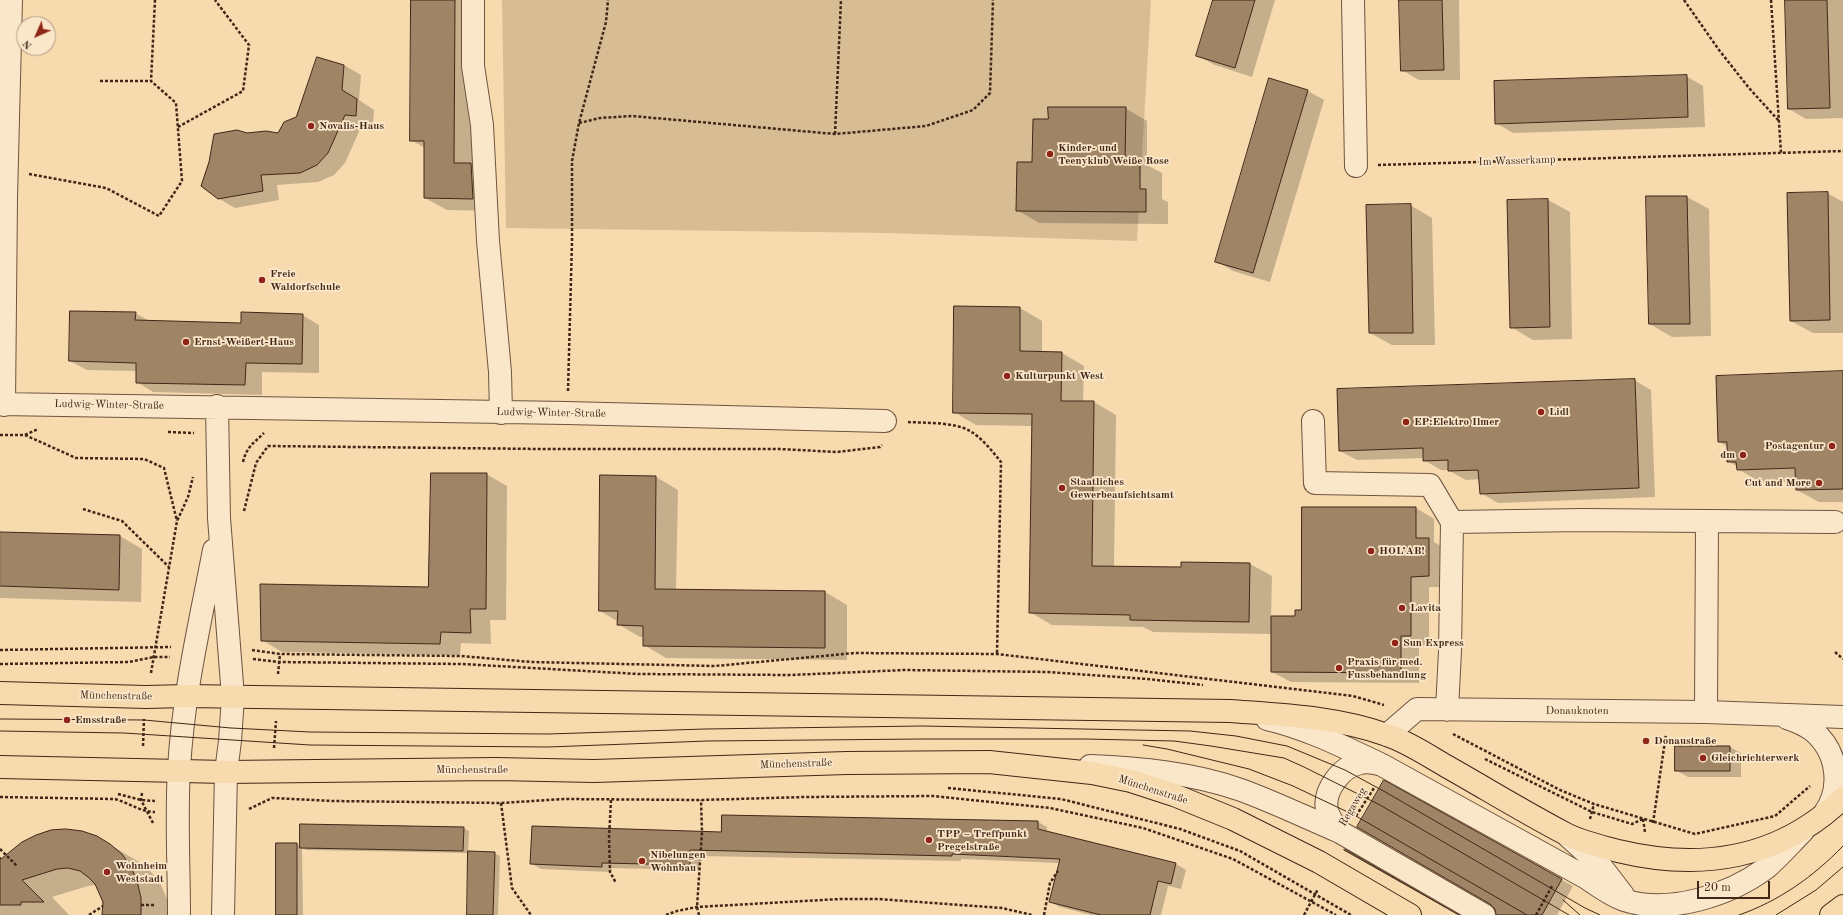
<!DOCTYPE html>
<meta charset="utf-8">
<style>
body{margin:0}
#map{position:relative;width:1843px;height:915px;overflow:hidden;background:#f7daae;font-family:"Old Standard TT",serif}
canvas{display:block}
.north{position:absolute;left:16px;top:16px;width:40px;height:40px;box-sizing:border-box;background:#fae7ca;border:1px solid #b09a83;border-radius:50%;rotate:225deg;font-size:11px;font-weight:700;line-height:16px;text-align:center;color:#412718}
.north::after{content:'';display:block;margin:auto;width:14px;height:18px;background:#8f2418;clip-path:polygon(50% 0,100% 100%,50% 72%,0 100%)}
.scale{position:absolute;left:1697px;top:881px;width:73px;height:18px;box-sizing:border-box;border:2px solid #412718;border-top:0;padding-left:5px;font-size:12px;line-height:14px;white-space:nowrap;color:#412718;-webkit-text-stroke:3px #fae7ca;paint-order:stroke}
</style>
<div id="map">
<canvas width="1843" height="915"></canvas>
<div class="north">N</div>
<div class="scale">20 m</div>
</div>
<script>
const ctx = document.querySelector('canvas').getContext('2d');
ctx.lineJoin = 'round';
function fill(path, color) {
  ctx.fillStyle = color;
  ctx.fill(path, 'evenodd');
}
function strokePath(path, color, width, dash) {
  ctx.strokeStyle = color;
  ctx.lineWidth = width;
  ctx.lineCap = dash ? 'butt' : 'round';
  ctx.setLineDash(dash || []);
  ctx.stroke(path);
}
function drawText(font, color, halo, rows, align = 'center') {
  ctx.font = font + ' "Old Standard TT",serif';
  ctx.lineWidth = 3.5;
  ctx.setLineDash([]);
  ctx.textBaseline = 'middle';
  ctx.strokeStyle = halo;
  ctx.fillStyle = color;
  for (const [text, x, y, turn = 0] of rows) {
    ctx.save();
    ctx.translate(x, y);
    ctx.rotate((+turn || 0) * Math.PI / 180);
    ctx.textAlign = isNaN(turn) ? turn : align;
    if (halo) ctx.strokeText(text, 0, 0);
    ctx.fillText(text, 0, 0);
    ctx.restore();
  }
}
const green = new Path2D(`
 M 502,0 L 1151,0 L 1137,241 L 887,233 L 506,228 Z`);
const shadow = new Path2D(`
 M 412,0 L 477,0 L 495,211 L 447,210 L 425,198 L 425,148 L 411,140 Z
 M 1214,0 L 1275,0 L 1252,77 L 1215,65 L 1198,56 Z
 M 1401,0 L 1459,0 L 1460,80 L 1419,80 L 1402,70 Z
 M 1785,0 L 1843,0 L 1843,118 L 1806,119 L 1789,109 Z
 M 344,65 L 361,75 L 359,100 L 374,110 L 373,125 L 362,125 L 345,163 L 334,175 L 318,182 L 277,185 L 279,200 L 235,208 L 218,198 L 247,134 L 279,134 L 297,118 Z
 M 1686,76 L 1703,86 L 1705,127 L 1513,133 L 1496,123 Z
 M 1308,91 L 1324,100 L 1270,282 L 1233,271 L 1216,261 Z
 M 1125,108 L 1147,121 L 1147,165 L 1162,173 L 1162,199 L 1168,202 L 1168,224 L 1039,223 L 1017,210 L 1033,163 Z
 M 1827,193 L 1843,202 L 1843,333 L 1813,333 L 1791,321 Z
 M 1687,197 L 1709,209 L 1711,336 L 1672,337 L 1650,324 Z
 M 1548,200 L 1570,212 L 1572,339 L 1533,340 L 1511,327 Z
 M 1410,205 L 1432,218 L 1435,345 L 1392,345 L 1370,333 Z
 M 1020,308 L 1042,321 L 1042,352 L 1062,353 L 1084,366 L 1083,402 L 1094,402 L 1116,415 L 1114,567 L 1181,568 L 1250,564 L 1272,576 L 1271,617 L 1296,617 L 1416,508 L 1434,519 L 1434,542 L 1448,550 L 1447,587 L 1429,587 L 1429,647 L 1419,646 L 1419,683 L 1291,682 L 1272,672 L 1272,634 L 1153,632 L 1143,627 L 1052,625 L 1030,612 L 1032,426 L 976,425 L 954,412 Z
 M 135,313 L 151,322 L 242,324 L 302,315 L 319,325 L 319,373 L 262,372 L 262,395 L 153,392 L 137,382 L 137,371 L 87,370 L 70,361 Z
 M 1843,372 L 1843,502 L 1819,502 L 1797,490 L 1797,481 L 1760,482 L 1738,469 L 1738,467 L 1728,461 L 1728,447 L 1719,442 Z
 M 1634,380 L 1651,390 L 1655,497 L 1498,503 L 1481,493 L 1480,479 L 1466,480 L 1448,470 L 1441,470 L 1424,460 L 1424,458 L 1357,460 L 1340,451 Z
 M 486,474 L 507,486 L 506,620 L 490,620 L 491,644 L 461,643 L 460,655 L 282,652 L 262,640 L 429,588 Z
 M 601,476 L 656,477 L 678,490 L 676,590 L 825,592 L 847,605 L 847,660 L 666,658 L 644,645 L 644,637 L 640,637 L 618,624 L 619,622 L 600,611 Z
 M 0,533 L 120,536 L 142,549 L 141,602 L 0,598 Z
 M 1730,747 L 1741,753 L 1741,777 L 1688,777 L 1676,770 Z
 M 1384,781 L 1573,886 L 1557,915 L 1497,915 L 1496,909 Z
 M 1038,822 L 1047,827 L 1047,832 L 1176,864 L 1186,870 L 1181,889 L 1168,886 L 1161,915 L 1091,915 L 1060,907 L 1050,902 L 1060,863 L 961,859 L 961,861 L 700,856 L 699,870 L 612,868 L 611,872 L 541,869 L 531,863 L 722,833 Z
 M 463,828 L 469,831 L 468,852 L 494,853 L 500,856 L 498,915 L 468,915 L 469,853 L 306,850 L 302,848 L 303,915 L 277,915 L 297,844 L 301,846 Z
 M 96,837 L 141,863 L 152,873 L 161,885 L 167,899 L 171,915 L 103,915 L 101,892 L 96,885 L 88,886 L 52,897 L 69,915 L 0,915 L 0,861 Z`);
const building = new Path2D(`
 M 411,0 L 455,0 L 454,163 L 471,163 L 473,199 L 424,198 L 424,141 L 410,141 Z
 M 1213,0 L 1255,0 L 1235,68 L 1196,56 Z
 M 1399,0 L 1442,0 L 1444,70 L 1401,71 Z
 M 1785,0 L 1827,0 L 1830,108 L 1788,109 Z
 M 317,57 L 344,65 L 342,90 L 357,99 L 356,116 L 345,115 L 328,153 L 317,165 L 300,173 L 261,175 L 263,191 L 218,199 L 201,186 L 209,162 L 214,134 L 237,130 L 247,133 L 266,131 L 278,133 L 284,122 L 296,117 Z
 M 1687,75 L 1688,117 L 1495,124 L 1494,81 Z
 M 1269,78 L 1308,90 L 1253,273 L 1215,262 Z
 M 1048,107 L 1126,107 L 1125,160 L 1140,160 L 1140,189 L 1146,189 L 1146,212 L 1016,211 L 1017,162 L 1032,162 L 1033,119 L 1048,119 Z
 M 1828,192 L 1830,320 L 1790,321 L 1787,193 Z
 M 1646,196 L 1687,196 L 1690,324 L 1649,324 Z
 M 1548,199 L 1550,327 L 1510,328 L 1507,200 Z
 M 1411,204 L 1413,333 L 1369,333 L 1366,205 Z
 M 954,306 L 1020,307 L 1020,351 L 1062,352 L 1061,401 L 1094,401 L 1092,566 L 1181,567 L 1181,562 L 1250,563 L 1249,622 L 1130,620 L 1130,615 L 1029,613 L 1032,414 L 953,413 Z
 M 70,311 L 136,312 L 135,320 L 241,323 L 241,312 L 303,314 L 302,364 L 246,363 L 245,385 L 136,383 L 136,363 L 69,361 Z
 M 1843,371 L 1843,489 L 1796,490 L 1795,468 L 1737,470 L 1736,462 L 1727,462 L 1727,442 L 1718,442 L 1716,376 Z
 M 1635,379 L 1639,488 L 1480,494 L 1478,470 L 1448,471 L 1448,460 L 1423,461 L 1423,448 L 1339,451 L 1337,389 Z
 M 431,473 L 487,473 L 486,609 L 470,609 L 471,633 L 441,632 L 440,644 L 261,641 L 260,584 L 428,587 Z
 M 600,475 L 656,476 L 655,589 L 825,591 L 825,648 L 643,646 L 643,626 L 617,625 L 618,611 L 599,611 Z
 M 1302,507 L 1416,507 L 1416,538 L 1429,538 L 1429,576 L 1411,577 L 1411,636 L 1401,636 L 1401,673 L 1271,672 L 1271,616 L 1295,616 L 1295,610 L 1301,610 Z
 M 0,532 L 120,535 L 119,590 L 0,586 Z
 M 1675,746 L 1730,746 L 1730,771 L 1675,771 Z
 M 1384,780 L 1562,879 L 1542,915 L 1496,915 L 1495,909 L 1490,904 L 1357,827 Z
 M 722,815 L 1038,821 L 1038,829 L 1176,863 L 1171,884 L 1158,881 L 1150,915 L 1101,915 L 1049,902 L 1060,859 L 952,854 L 952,856 L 690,850 L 690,865 L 602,863 L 602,867 L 530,864 L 532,826 L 721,832 Z
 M 300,824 L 464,827 L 463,851 L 300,848 Z
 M 66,829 L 82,831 L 97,836 L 110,844 L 122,854 L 131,867 L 137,881 L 141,898 L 141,915 L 102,915 L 103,902 L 95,884 L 88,877 L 80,871 L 68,868 L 57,869 L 22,880 L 44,902 L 21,902 L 21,905 L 0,905 L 0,857 L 1,859 L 22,842 L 36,835 L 51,830 Z
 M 276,843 L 297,843 L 297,915 L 276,915 Z
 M 1345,849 L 1459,915 L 1344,850 Z
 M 468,851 L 495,852 L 493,915 L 467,915 Z`);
const path = new Path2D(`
 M 1684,0 L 1719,50 L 1749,88 L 1779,121
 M 1771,0 L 1781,153
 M 100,81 L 151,81
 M 579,123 L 600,118 L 632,116 L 835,134 L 926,126 L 973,110 L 990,93 L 993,0
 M 178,127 L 243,91 L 249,45 L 215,0
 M 835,134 L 841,0
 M 1378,165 L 1843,151
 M 29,174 L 106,188 L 159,216 L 182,181 L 176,103 L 151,81 L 155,0
 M 568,391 L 572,241 L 572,161 L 579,123 L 606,22 L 608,0
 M 908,422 C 925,423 955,422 970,431 C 982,438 992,451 1001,462 L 997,654
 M 168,432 L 194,433
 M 0,435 L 25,435 L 76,458 L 144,459 L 164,468 L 177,521
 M 25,435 L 38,429
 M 243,462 C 247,446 253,444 264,433
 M 83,509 L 122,521 L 169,567
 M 244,511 L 256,463 L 268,446 L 541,449 L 780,449 L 837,452 L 880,447 L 882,445
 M 0,650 L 171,647
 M 252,650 L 280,654 L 461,656 L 531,662 L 715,666 L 855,653 L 997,654 L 1353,696 L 1384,705
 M 1835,652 L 1843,659
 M 253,659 L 279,662 L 462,664 L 638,674 L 791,675 L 905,670 L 1048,672 L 1147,679 L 1203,685
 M 0,664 L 129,662 L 154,657 L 170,657
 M 151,673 L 177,521 L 188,497 L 193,477
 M 278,674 L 280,654
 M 1453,734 L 1560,790 L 1594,804 L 1695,834 L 1775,816 L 1810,786
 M 143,746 L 144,719
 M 274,748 L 276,721
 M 1485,759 L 1592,812 L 1632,824 L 1643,819
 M 948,788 L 1061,799 L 1180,829 L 1240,851 L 1351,915
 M 142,793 L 141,800 L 153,823
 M 118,794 L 141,800 L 155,801
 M 0,797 L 115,799 C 129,803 141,812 155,812
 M 611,800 L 609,838 L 610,872 L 616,883
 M 501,803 L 512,888 L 531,915
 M 1351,808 L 1363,788
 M 249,809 L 272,798 L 333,801 L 501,803 L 564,799 L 701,800 L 805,797 L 933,796 L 1050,808 L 1143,828 L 1233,859 L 1336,915
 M 1356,816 L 1374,788
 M 1590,819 L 1594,804
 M 1643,819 L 1645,832
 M 1653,823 L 1666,734
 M 0,849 L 17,866
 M 141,905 L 155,905
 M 89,915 L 103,906
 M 666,915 L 677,911 L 697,907 L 840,899 L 878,899 L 1002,908 L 1032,915
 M 699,915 L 697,907 L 702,832 L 701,800
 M 1044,915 L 1050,883 L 1058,871
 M 1304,915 L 1318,889
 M 1536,915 L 1552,886`);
const minor = new Path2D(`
 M 473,0 L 473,66 L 482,125 L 488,241 L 500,372 L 501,413
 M 1353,0 L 1356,166
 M 0,404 L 567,413 L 885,421
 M 4,405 L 6,198 L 11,0
 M 217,406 L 219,518 L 233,697 L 230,741 L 226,772 L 223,915
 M 1313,421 L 1315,483 L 1430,485 L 1452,522 L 1450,651 L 1447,710
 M 1452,522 L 1582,520 L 1835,522
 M 1706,712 L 1707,521
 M 1787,718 C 1796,721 1804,724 1812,730 C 1838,751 1843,788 1824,814
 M 1267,719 C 1306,728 1342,746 1378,763
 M 1387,735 L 1417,709 L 1706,712 L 1843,717
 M 1090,766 C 1140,768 1193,773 1241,790 C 1274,802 1307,818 1340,832
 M 1568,836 L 1600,865 L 1623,895
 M 179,915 C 179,867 176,817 179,769 C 183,695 200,623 214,550
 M 1484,915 L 1340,832 C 1334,825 1329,819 1327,810 C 1323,791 1341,766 1361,763 C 1368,761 1375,763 1382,765 L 1585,877 C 1597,885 1610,895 1624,900 C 1669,915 1730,895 1766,868 C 1779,857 1791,843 1803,831`);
const major = new Path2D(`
 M 0,693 L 146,697 L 186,696 L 1230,711 C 1283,715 1337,717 1387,735 C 1408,742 1427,755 1446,766 C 1485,788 1524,812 1564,833 C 1581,842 1600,846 1618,851 C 1701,871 1780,859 1843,798
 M 0,767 L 226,772 L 496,769 L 594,771 L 847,763 L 989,762 L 1092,773 L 1131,781 L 1174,795 L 1233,819 L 1319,862 L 1410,915
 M 1831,915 L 1843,906`);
const tram = new Path2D(`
 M 0,719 L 144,720 L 231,728 L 310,732 L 548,734 L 705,729 L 922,726 L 1190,731 L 1236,736 L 1287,746 L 1345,770 L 1387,793 L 1585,908 L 1600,915
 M 0,731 L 124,733 L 310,745 L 548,747 L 707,741 L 922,739 L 1085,739 L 1174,741 L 1211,746 L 1284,758 L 1304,767 L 1380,805 L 1569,915
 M 1143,745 L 1167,749 L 1249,769 L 1293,786 L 1356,816 L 1527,915
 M 1563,900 L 1580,915
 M 1739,915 C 1779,901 1813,877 1843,846
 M 1776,915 L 1816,890 L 1843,867`);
const markers = [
 [311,126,4,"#8f2418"],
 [1050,154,4,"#8f2418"],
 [262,280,4,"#8f2418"],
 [186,342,4,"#8f2418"],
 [1007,376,4,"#8f2418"],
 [1541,412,4,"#8f2418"],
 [1406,422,4,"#8f2418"],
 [1832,446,4,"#8f2418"],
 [1743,455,4,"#8f2418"],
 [1819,483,4,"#8f2418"],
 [1062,488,4,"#8f2418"],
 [1371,551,4,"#8f2418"],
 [1402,608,4,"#8f2418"],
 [1395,643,4,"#8f2418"],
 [1339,668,4,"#8f2418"],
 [67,720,4,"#8f2418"],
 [1646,741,4,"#8f2418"],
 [1703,758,4,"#8f2418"],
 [929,840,4,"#8f2418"],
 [642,861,4,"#8f2418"],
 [107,872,4,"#8f2418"]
];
const poiNames = [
 ["Novalis-Haus",319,126],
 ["Kinder- und",1058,148],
 ["Teenyklub Weiße Rose",1058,161],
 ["Freie",270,274],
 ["Waldorfschule",270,287],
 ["Ernst-Weißert-Haus",194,342],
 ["Kulturpunkt West",1015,376],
 ["Lidl",1549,412],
 ["EP:Elektro Ilmer",1414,422],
 ["Postagentur",1824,446,"right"],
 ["dm",1735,455,"right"],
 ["Staatliches",1070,482],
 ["Gewerbeaufsichtsamt",1070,495],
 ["Cut and More",1811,483,"right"],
 ["HOL’AB!",1379,551],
 ["Lavita",1410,608],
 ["Sun Express",1403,643],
 ["Praxis für med.",1347,662],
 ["Fussbehandlung",1347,675],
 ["Emsstraße",75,720],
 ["Donaustraße",1654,741],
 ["Gleichrichterwerk",1711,758],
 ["TPP – Treffpunkt",937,834],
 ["Pregelstraße",937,847],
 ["Nibelungen",650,855],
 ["Wohnbau",650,868],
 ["Wohnheim",115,866],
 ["Weststadt",115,879]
];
const streetNames = [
 ["Im Wasserkamp",1517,161,-2],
 ["Ludwig-Winter-Straße",109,405,1],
 ["Ludwig-Winter-Straße",551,413,1],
 ["Münchenstraße",116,696,1],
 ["Donauknoten",1577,711],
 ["Münchenstraße",796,764,-2],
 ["Münchenstraße",472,770],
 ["Münchenstraße",1153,790,18],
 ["Regaweg",1353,807,-59]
];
fill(green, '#d8bc94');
fill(shadow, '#0003');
fill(building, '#a08466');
strokePath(building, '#412718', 1);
strokePath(minor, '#6e543e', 24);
strokePath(major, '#412718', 24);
strokePath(path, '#412718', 2.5, [3, 2]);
strokePath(minor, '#fae7ca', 22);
strokePath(major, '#f7daae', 22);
strokePath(tram, '#412718', 1);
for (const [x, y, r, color] of markers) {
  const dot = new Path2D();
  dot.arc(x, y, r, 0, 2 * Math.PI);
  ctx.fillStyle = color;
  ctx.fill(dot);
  strokePath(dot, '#fae7ca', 1.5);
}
drawText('bold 11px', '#412718', '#fae7ca', poiNames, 'left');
drawText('11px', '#412718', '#fae7ca', streetNames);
</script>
